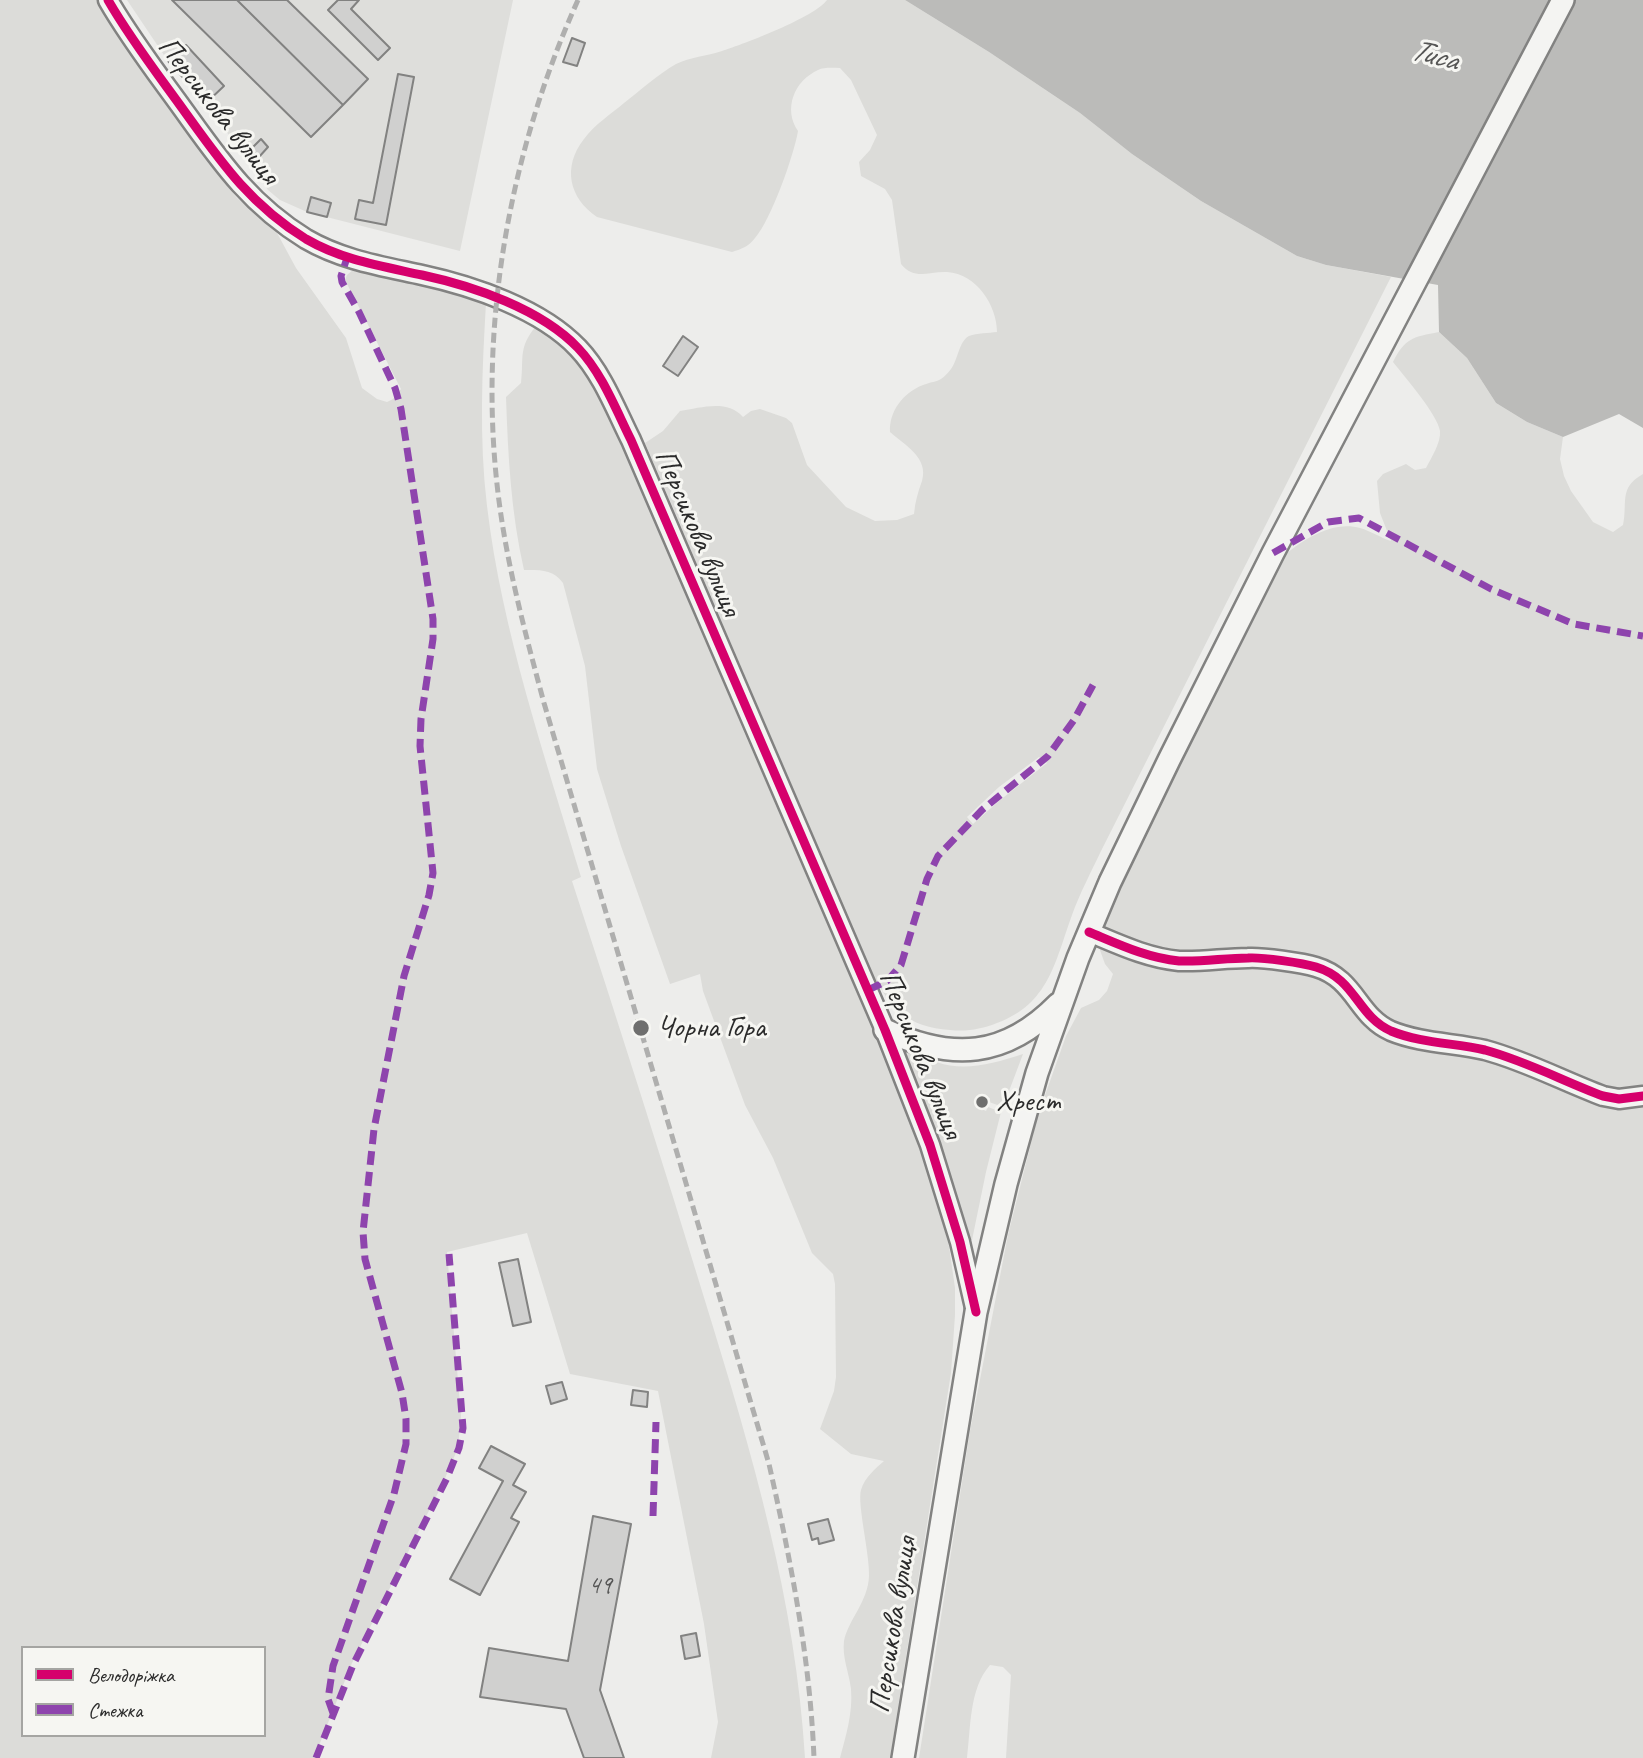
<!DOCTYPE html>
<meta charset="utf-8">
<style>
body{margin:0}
#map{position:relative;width:1643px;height:1758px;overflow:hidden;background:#ededeb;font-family:Caveat,sans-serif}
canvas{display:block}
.legend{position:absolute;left:21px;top:1646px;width:245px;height:91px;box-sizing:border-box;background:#f6f6f2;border:2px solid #a5a5a2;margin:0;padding:9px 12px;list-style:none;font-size:21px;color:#2b2b2b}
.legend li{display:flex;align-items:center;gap:14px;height:35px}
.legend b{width:35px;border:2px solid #a5a5a2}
</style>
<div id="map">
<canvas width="1643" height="1758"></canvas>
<ul class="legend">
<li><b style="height:9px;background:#d6006c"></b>Велодоріжка</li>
<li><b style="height:9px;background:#8e44ad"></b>Стежка</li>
</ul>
</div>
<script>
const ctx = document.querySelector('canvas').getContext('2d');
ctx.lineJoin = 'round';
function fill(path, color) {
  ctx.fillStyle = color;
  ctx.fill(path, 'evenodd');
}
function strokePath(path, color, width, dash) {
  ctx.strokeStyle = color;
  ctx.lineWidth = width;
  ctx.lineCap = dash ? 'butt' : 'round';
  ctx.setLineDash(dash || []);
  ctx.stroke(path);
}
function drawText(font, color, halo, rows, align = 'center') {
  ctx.font = font + ' Caveat,sans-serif';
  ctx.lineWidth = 6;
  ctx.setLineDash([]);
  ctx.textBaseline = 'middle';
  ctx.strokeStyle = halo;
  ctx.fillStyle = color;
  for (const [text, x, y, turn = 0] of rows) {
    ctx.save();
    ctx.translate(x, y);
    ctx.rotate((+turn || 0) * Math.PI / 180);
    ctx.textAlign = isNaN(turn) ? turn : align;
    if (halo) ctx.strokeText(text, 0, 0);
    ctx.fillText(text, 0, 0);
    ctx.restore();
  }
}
const built = new Path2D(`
 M 127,0 L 513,0 L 460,251 L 307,212 L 280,200 L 268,190 L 206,103 L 168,61 Z`);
const green = new Path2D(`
 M 0,0 L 98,0 L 128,47 L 222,180 L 237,198 L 276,231 L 296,268 L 346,338 L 362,388 L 377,399 L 387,402 L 393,399 L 401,389 L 345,280 L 347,275 L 354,269 C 399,278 443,286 486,303 C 482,371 479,439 487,506 C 502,632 545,756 581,877 L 572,881 C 618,1022 663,1163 706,1304 C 752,1453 796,1602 805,1758 L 711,1758 L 718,1722 L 704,1624 L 658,1391 L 570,1374 L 527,1233 L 447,1252 L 461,1416 L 458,1448 L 443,1483 L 352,1663 L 314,1758 L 0,1758 ZM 23,1648 L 264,1648 L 264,1735 L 23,1735 Z
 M 827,0 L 905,0 L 989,52 L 1080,113 L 1132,154 L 1201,201 L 1297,256 L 1326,265 L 1391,277 L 1101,851 C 1091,872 1080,893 1072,915 C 1055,962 1049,1004 997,1023 C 982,1029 966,1032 950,1030 C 908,1027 892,1010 873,975 L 645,443 L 663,431 L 680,411 C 701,408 727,399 743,417 L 751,411 L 760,409 L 786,418 L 792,423 L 807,465 L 846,507 L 875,521 L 897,520 L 914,514 C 915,502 918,492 922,481 C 929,458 905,445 890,432 C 889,411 903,393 923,385 C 937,380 940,383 951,369 C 958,360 959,341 969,336 C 977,333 989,333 997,332 C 997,306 977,274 947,272 C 929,271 915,281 901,264 L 892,200 L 885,189 L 861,176 L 859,162 L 870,150 L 877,135 L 851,80 L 840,68 C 833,68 824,67 818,70 C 794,81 783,109 798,131 C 794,155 771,220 755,238 C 749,246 742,249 732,252 L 597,217 C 569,198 562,167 584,139 C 594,125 611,114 624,103 C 641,90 657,75 676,64 C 690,57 707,56 722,51 C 744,44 815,17 827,0 ZM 1039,757 L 1047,763 L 999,801 L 973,824 L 967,817 L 999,787 Z
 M 536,326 L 553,337 L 581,366 L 608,414 L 660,531 L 744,732 L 877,1031 L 925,1158 L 949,1246 L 955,1288 L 955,1315 L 951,1373 L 890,1758 L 840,1758 C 846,1735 853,1713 851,1689 C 849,1672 842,1658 844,1641 C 848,1620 868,1602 869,1576 C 870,1555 857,1504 861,1490 C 865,1477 875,1469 884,1461 L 851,1454 L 820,1429 L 834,1391 L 836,1377 L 835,1284 L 833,1274 L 812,1253 L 773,1158 L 745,1105 L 703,991 L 700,974 L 670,984 L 621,846 L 597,769 L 585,666 L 563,583 C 553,569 540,570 524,570 C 511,513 508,456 506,397 L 521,383 C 524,357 518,348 536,326 Z
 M 1439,332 L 1467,358 L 1496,403 L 1527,422 L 1563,437 L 1560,459 L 1564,476 L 1571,491 L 1593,522 L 1613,532 L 1623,525 C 1628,503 1618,488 1643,474 L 1643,1758 L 1006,1758 L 1011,1675 L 1003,1667 L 990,1665 C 969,1689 971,1727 967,1758 L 919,1758 L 970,1431 L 1008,1235 L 1038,1115 L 1066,1036 L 1081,1008 L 1099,1000 L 1107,991 L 1113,974 L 1105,964 L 1096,939 L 1156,806 L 1282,557 C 1302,540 1333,520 1360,528 C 1371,531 1381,538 1391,541 L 1380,513 L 1377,481 L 1383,474 L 1406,464 L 1415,470 L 1426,468 C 1431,458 1441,443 1440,431 C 1438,415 1404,376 1393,362 C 1405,338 1413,337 1439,332 Z
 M 911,1048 C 947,1076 983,1067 1023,1054 L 1003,1107 L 989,1102 L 990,1098 L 979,1095 L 975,1106 L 986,1111 L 988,1107 L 1001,1112 L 986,1172 L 972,1240 L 968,1240 L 941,1147 L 902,1054 Z`);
const water = new Path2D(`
 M 905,0 L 1643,0 L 1643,428 L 1619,414 L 1563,437 L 1527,422 L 1496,403 L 1467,358 L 1439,332 L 1438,285 L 1326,265 L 1297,256 L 1201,201 L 1132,154 L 1080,113 L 989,52 Z`);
const building = new Path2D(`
 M 172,0 L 237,0 L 343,105 L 311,137 Z
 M 237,0 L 287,0 L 368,79 L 343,105 Z
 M 338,0 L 359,0 L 351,9 L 390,48 L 378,60 L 328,10 Z
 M 572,38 L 585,43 L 577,66 L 563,62 Z
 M 186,45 L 224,86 L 206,103 L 168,61 Z
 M 398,74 L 414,77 L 386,225 L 355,219 L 359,200 L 373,203 Z
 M 261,139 L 268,147 L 259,157 L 251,149 Z
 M 311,197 L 331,203 L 327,217 L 307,212 Z
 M 683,336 L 698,347 L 678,376 L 663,366 Z
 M 518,1259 L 531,1322 L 513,1326 L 499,1263 Z
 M 562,1382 L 567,1399 L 551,1404 L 546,1386 Z
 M 633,1390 L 648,1392 L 647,1407 L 631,1405 Z
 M 491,1446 L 525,1464 L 513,1485 L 526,1492 L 511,1518 L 519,1522 L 480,1595 L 450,1579 L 503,1481 L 479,1468 Z
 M 593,1516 L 631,1524 L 600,1690 L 624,1758 L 584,1758 L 566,1709 L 480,1697 L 489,1648 L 568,1661 Z
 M 828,1519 L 834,1540 L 819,1544 L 818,1538 L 812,1540 L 808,1524 Z
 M 696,1633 L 700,1656 L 685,1659 L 681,1636 Z`);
const minor = new Path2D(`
 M 108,0 C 128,35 153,68 177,101 C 217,156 246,202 306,239 C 342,260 381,266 422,275 C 473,286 541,309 578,348 C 602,373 616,410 631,440 L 885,1030 L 930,1145 L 960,1242 L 976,1312
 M 1089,932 C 1118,944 1147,958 1179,961 C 1203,962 1225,958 1248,958 C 1262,957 1303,963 1316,967 C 1356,979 1357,1016 1391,1031 C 1420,1043 1454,1043 1485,1050 C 1526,1061 1563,1081 1603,1096 L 1619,1099 L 1643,1096`);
const major = new Path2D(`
 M 885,1030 C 952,1061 1005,1058 1058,1004
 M 903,1758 L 976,1312 L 1006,1184 L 1037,1073 L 1078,958 L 1110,882 L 1169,760 L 1273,553 L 1563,0`);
const rail = new Path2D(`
 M 578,0 C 508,155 477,332 499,501 C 508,570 526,636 544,703 L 769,1464 C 791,1562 810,1658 814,1758`);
const quiet = new Path2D(`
 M 1273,553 L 1328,522 L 1359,518 L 1491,589 L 1574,624 L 1643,636
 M 868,990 L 887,981 L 901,965 L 927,879 L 938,856 L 982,810 L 1048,756 L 1074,720 L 1093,685
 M 653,1516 L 656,1422
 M 333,1713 L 328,1699 L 333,1666 L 394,1494 L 406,1444 L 406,1419 L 402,1393 L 365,1259 L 363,1232 L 374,1129 L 404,976 L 429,895 L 433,873 L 420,746 L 421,719 L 433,639 L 433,619 L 401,409 L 395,388 L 359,312 L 342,282 L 341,276 L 347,258
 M 316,1758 L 353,1665 L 447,1478 L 459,1448 L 463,1428 L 449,1254`);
const cycleway = new Path2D(`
 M 108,0 C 128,35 153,68 177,101 C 217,156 246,202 306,239 C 342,260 381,266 422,275 C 473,286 541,309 578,348 C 602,373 616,410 631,440 L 885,1030 L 930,1145 L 960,1242 L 976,1312
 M 1089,932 C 1118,944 1147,958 1179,961 C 1203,962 1225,958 1248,958 C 1262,957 1303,963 1316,967 C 1356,979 1357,1016 1391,1031 C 1420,1043 1454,1043 1485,1050 C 1526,1061 1563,1081 1603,1096 L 1619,1099 L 1643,1096`);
const markers = [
 [641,1028,9,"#6f6f6e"],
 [982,1102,7,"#6f6f6e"]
];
const numberNames = [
 ["49",600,1586]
];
const streetNames = [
 ["Персикова вулиця",218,111,52],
 ["Персикова вулиця",697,533,67],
 ["Персикова вулиця",920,1055,68],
 ["Персикова вулиця",894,1625,-81]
];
const poiNames = [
 ["Чорна Гора",657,1028],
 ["Хрест",996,1102]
];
const waterNames = [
 ["Тиса",1434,56,15]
];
fill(built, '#dededb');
fill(green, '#dcdcd9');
fill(water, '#bbbbb9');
fill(building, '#d0d0cf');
strokePath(building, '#828281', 2);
strokePath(minor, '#828281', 23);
strokePath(major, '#828281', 26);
strokePath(minor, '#f4f4f2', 18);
strokePath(major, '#f4f4f2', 21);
strokePath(rail, '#afafae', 5, [10, 5]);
strokePath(quiet, '#8e44ad', 7, [14, 7]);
strokePath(cycleway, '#d6006c', 9);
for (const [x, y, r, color] of markers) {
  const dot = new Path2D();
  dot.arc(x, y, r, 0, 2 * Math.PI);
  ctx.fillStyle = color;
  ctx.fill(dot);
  strokePath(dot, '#f6f6f2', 2.5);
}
drawText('26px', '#545454', null, numberNames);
drawText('30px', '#2b2b2b', '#f6f6f2', streetNames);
drawText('30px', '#2b2b2b', '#f6f6f2', poiNames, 'left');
drawText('italic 32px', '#565655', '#f6f6f2', waterNames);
</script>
